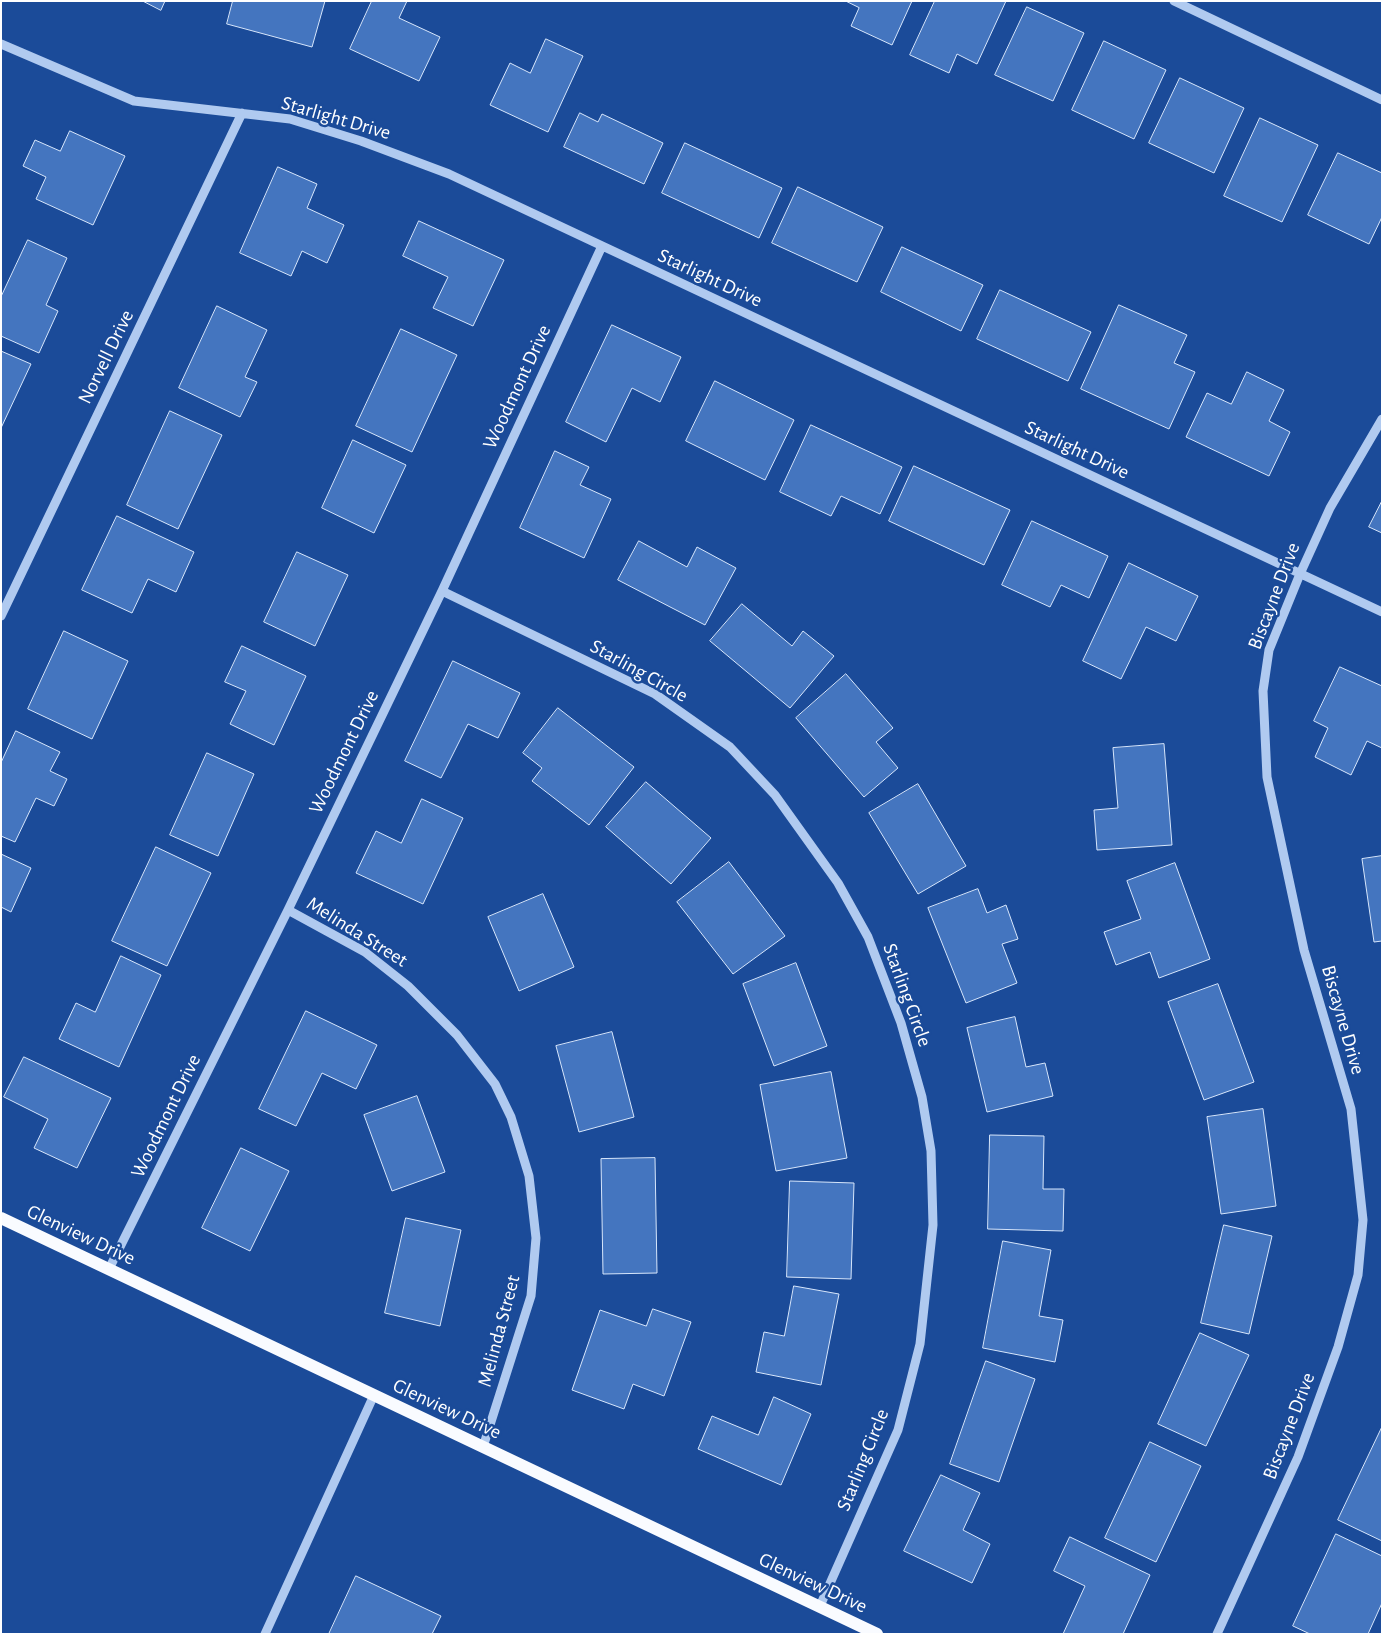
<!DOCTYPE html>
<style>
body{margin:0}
#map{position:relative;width:1383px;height:1635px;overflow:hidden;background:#1b4b99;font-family:"Alegreya Sans",sans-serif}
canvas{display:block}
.frame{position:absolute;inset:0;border:2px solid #fff;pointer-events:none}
</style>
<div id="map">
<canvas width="1383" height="1635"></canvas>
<div class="frame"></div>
</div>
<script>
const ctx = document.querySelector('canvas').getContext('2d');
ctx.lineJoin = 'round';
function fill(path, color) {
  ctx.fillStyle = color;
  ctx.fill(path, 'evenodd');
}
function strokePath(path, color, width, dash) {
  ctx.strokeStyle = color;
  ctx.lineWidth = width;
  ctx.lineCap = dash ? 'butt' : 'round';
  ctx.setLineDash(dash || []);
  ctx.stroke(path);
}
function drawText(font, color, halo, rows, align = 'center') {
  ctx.font = font + ' "Alegreya Sans",sans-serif';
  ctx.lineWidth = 5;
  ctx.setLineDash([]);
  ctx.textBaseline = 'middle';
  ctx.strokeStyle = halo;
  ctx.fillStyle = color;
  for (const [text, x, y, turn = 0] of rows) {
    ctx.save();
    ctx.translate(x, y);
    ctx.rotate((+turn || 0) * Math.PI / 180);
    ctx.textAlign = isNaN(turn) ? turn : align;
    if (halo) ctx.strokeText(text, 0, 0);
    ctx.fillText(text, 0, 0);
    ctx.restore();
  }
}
const building = new Path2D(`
 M 143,1 L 165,1 L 161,10 Z
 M 233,1 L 325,1 L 312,47 L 227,24 Z
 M 372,1 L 407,1 L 399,18 L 440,37 L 419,81 L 350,49 Z
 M 846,1 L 912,1 L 892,45 L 851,26 L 859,8 Z
 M 935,1 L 1006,1 L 977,64 L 957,54 L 949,73 L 910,55 Z
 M 1027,7 L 1084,33 L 1053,101 L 995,75 Z
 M 546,39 L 583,56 L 548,132 L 490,105 L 510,63 L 530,73 Z
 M 1104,41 L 1166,70 L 1134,139 L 1072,110 Z
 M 1180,78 L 1244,108 L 1214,173 L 1149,143 Z
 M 580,113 L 598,122 L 602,114 L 663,143 L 644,184 L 564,147 Z
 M 1260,118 L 1318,145 L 1282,222 L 1224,196 Z
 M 70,131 L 125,156 L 93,225 L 36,199 L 46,177 L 23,166 L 35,140 L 60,151 Z
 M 685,143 L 782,188 L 759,238 L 662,193 Z
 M 1338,153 L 1382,173 L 1382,217 L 1369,244 L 1308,215 Z
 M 278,167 L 317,184 L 307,208 L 344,225 L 327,263 L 302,251 L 291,276 L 240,253 Z
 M 798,187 L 883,227 L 857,282 L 772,243 Z
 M 419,221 L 504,260 L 473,326 L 433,308 L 448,277 L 403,256 Z
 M 28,240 L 67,258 L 46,305 L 58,311 L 39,353 L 1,336 L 1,297 Z
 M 902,247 L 983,285 L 961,331 L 881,292 Z
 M 1000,290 L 1091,332 L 1068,381 L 977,339 Z
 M 1119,305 L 1187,335 L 1174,363 L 1195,372 L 1169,429 L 1081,389 Z
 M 217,306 L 267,330 L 245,377 L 257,382 L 240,417 L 179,388 Z
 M 612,325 L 681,357 L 660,402 L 632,388 L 606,442 L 566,422 Z
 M 401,329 L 457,355 L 412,452 L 356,426 Z
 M 1,351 L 31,364 L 1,428 Z
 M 1247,372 L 1284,390 L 1269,421 L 1290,432 L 1269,476 L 1186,437 L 1207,393 L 1231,404 Z
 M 715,381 L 794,420 L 765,480 L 686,441 Z
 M 170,411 L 222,435 L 178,529 L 127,505 Z
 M 811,425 L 902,467 L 880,514 L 841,496 L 831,516 L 780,492 Z
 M 353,440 L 406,465 L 374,533 L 322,508 Z
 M 555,451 L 589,467 L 580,485 L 611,499 L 584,558 L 520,528 Z
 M 914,466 L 1010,510 L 984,565 L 889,521 Z
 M 1382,501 L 1382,533 L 1369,527 Z
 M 117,516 L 194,552 L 176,592 L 148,579 L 132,613 L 82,590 Z
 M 1032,521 L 1108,556 L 1089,598 L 1061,585 L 1050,607 L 1002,585 Z
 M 639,541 L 687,567 L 697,547 L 736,568 L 705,625 L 618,580 Z
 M 297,552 L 348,575 L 315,646 L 264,622 Z
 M 1129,563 L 1198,596 L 1176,641 L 1146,627 L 1121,679 L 1083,661 Z
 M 742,604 L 792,646 L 803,631 L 834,656 L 790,708 L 710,641 Z
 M 64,631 L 128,661 L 92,739 L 28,709 Z
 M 242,646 L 306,676 L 274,745 L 230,724 L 246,691 L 225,682 Z
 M 453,661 L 520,693 L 498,738 L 468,724 L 441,778 L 405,761 Z
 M 1340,667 L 1382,686 L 1382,748 L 1367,741 L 1351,775 L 1315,757 L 1328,728 L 1314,721 Z
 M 846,674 L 893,728 L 876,742 L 898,768 L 864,797 L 796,718 Z
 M 558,708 L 634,767 L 589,825 L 532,781 L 542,768 L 523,753 Z
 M 16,731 L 60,752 L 50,771 L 67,779 L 54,806 L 36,798 L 15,842 L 1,836 L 1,763 Z
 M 1164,744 L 1172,845 L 1097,850 L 1094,810 L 1118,808 L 1113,748 Z
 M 207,753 L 254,774 L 218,856 L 170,835 Z
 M 646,782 L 711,838 L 671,884 L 606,827 Z
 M 918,784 L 966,866 L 918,894 L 869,813 Z
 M 422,799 L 463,818 L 423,904 L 356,873 L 376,831 L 401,843 Z
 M 156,847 L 211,873 L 167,966 L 112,941 Z
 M 1,854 L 31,868 L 11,912 L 1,907 Z
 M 1382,856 L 1382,941 L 1374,942 L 1362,859 Z
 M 729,862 L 785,936 L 733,974 L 677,902 Z
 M 1175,863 L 1210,959 L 1159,978 L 1150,952 L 1116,965 L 1104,932 L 1141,919 L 1127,881 Z
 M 978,889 L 987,913 L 1006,905 L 1018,939 L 1002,944 L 1017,983 L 966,1003 L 928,908 Z
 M 543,894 L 574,967 L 519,991 L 488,917 Z
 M 121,956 L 161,975 L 119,1067 L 59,1039 L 76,1003 L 95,1012 Z
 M 796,963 L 827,1046 L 774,1066 L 743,984 Z
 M 1218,984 L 1254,1082 L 1204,1100 L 1168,1002 Z
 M 306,1011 L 377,1045 L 356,1089 L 322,1073 L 296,1126 L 259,1109 Z
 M 1015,1017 L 1026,1067 L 1045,1063 L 1053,1096 L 987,1112 L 967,1028 Z
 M 612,1032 L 634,1117 L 579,1132 L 556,1046 Z
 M 24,1057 L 111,1098 L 77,1168 L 34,1148 L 48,1119 L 4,1097 Z
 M 831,1072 L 847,1158 L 776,1171 L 760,1085 Z
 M 417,1096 L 445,1172 L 392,1191 L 364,1115 Z
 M 1263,1109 L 1276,1206 L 1221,1214 L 1207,1117 Z
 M 990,1135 L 1044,1136 L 1043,1189 L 1064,1189 L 1063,1231 L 988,1229 Z
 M 241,1148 L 289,1171 L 250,1251 L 202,1228 Z
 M 655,1158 L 657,1273 L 603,1274 L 601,1159 Z
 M 790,1181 L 854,1183 L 851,1279 L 787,1277 Z
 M 406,1218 L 461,1230 L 440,1326 L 385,1313 Z
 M 1224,1225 L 1272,1236 L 1249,1334 L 1201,1323 Z
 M 1003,1241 L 1051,1250 L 1039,1316 L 1063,1320 L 1055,1362 L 983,1348 Z
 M 794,1286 L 839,1294 L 821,1385 L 756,1372 L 764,1332 L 784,1336 Z
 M 653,1309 L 691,1322 L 664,1396 L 633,1384 L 624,1409 L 572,1390 L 600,1310 L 646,1326 Z
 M 1200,1333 L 1249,1355 L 1206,1446 L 1158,1424 Z
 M 986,1361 L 1035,1379 L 999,1482 L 950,1464 Z
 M 774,1397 L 811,1414 L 781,1485 L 698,1449 L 712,1416 L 758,1435 Z
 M 1382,1427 L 1382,1541 L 1338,1520 Z
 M 1150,1442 L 1201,1466 L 1156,1562 L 1105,1538 Z
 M 941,1475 L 980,1493 L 963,1530 L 990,1544 L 972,1583 L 904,1551 Z
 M 1336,1534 L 1382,1556 L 1382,1603 L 1368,1634 L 1310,1634 L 1293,1626 Z
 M 1070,1537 L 1150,1575 L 1123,1634 L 1063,1634 L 1085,1586 L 1054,1571 Z
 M 356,1576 L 441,1616 L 432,1634 L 329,1634 Z`);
const minor = new Path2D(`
 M 1174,1 L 1382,100
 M 1,44 L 134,101 L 290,119 L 361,141 L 449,174 L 1382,612
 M 442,591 L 655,694 L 730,747 L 775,795 L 838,883 L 868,937 L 901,1023 L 922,1097 L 931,1151 L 933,1225 L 920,1344 L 898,1430 L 820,1606
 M 1,616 L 242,113
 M 288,910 L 365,952 L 408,986 L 457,1035 L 495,1084 L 511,1117 L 529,1176 L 536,1238 L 531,1296 L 483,1447
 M 109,1269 L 288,910 L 442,591 L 602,246
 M 265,1634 L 374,1395
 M 1217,1634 L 1298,1457 L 1338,1347 L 1358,1275 L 1363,1220 L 1351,1109 L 1304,950 L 1267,777 L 1263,691 L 1269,650 L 1300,574 L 1330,508 L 1382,419`);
const major = new Path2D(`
 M 1,1218 L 877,1634`);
const streetNames = [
 ["Starlight Drive",336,118,16],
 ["Starlight Drive",710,278,25],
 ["Norvell Drive",106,357,-64],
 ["Woodmont Drive",517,387,-65],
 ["Starlight Drive",1077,450,25],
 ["Biscayne Drive",1274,596,-69],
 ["Starling Circle",639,671,29],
 ["Woodmont Drive",344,752,-64],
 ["Melinda Street",357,932,32],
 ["Starling Circle",907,995,70],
 ["Biscayne Drive",1343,1020,74],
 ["Woodmont Drive",166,1116,-64],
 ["Glenview Drive",81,1235,25],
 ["Melinda Street",499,1331,-75],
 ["Glenview Drive",447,1409,25],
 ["Biscayne Drive",1289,1426,-69],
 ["Starling Circle",863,1460,-68],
 ["Glenview Drive",813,1583,25]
];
fill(building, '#4475bf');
strokePath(building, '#d7e6fb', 1);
strokePath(minor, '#b0caf0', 9);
strokePath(major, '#f9fbff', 12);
drawText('20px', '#fff', '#1b4b99', streetNames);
</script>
